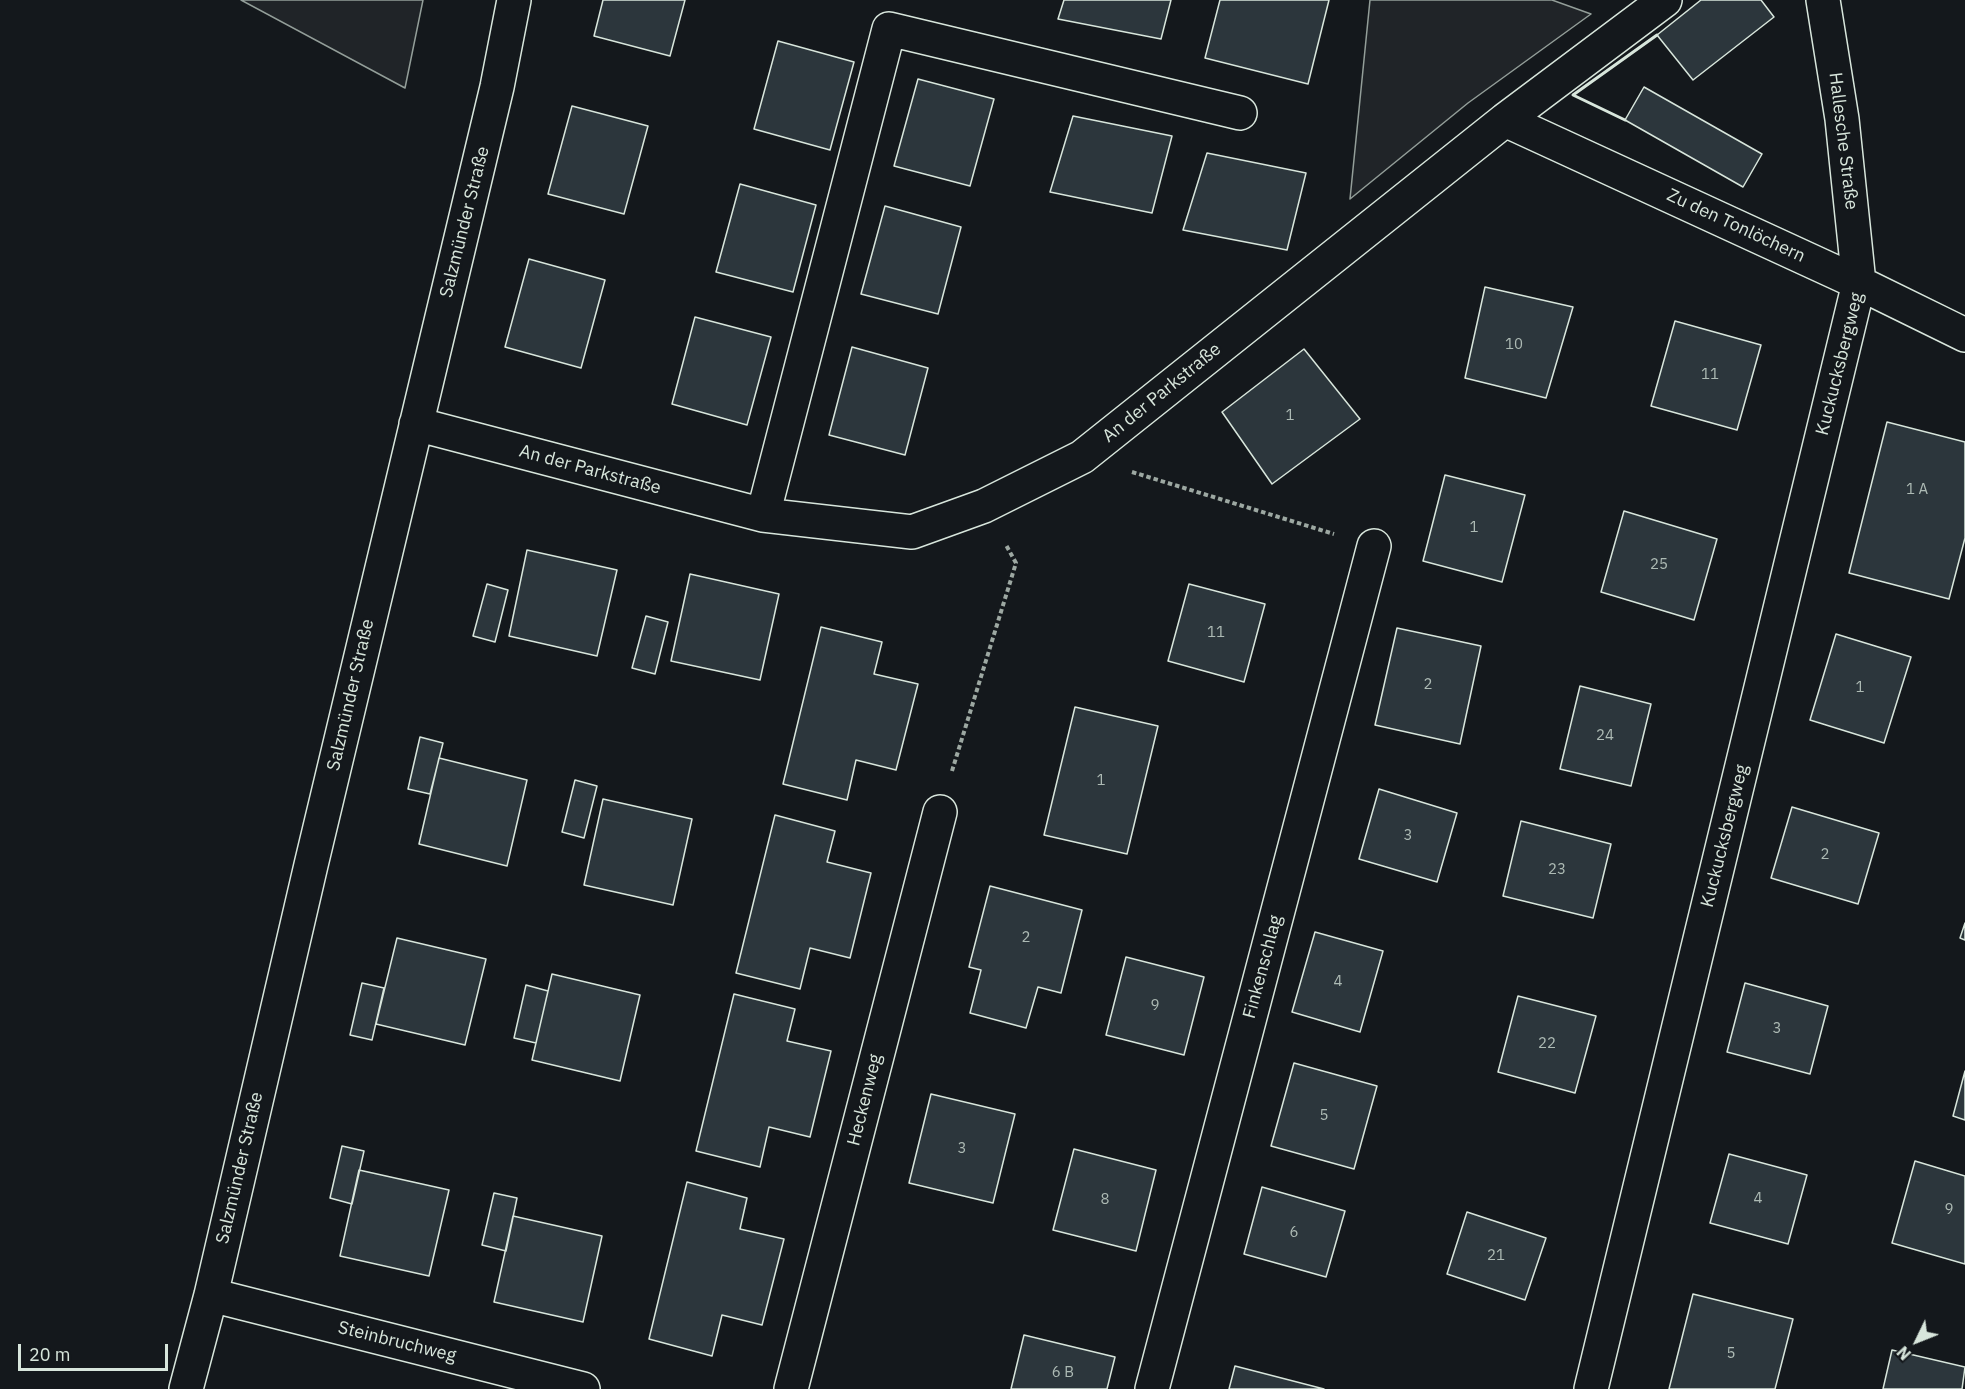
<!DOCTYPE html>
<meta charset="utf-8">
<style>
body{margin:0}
#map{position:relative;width:1965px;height:1389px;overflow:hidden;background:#14181c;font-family:"IBM Plex Sans",sans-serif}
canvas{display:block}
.north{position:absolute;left:1887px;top:1311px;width:60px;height:60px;-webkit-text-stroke:4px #14181c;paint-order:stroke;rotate:227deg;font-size:16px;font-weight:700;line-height:24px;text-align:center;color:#d8e6dc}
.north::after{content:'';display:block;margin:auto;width:21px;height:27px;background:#d8e6dc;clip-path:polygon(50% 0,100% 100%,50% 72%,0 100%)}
.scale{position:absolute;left:18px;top:1344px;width:150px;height:27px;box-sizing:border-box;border:3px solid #d8e6dc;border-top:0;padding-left:8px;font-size:18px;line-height:21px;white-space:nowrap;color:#d8e6dc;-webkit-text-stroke:4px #14181c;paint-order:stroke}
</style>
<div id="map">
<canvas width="1965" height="1389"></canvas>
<div class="north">N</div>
<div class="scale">20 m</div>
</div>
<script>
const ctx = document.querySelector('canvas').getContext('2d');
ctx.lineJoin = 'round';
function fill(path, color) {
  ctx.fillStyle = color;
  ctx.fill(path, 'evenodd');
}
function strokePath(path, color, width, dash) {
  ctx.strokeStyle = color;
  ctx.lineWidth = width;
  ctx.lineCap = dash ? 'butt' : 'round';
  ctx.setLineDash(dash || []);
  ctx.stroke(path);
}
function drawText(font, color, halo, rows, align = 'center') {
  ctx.font = font + ' "IBM Plex Sans",sans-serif';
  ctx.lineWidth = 4.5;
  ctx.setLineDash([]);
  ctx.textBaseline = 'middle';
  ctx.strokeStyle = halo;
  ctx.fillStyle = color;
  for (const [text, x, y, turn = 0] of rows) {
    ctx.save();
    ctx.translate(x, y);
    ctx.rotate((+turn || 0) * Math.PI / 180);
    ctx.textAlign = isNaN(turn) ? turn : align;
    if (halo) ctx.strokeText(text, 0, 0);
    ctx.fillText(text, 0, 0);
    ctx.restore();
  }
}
const green = new Path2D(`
 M 241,0 L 423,0 L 405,88 Z
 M 1370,0 L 1552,0 L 1591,14 L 1468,103 L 1350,199 Z`);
const building = new Path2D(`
 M 603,0 L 685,0 L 670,56 L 594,36 Z
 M 1064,0 L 1171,0 L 1161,39 L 1058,19 Z
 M 1220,0 L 1329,0 L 1308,84 L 1205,58 Z
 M 1701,0 L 1761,0 L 1774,17 L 1693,80 L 1657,35 Z
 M 778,41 L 854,62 L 830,150 L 754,129 Z
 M 918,79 L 994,99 L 970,186 L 894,166 Z
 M 1644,87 L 1762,154 L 1743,187 L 1625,120 Z
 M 572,106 L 648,126 L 624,214 L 548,194 Z
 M 1073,116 L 1172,136 L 1152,213 L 1050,192 Z
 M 1207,153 L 1306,173 L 1287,250 L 1183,230 Z
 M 740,184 L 816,205 L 793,292 L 716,272 Z
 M 885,206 L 961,227 L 938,314 L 861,294 Z
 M 529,259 L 605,280 L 581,368 L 505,347 Z
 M 1485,287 L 1573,307 L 1546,398 L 1465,378 Z
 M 695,317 L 771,337 L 747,425 L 672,404 Z
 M 1675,321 L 1761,345 L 1737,430 L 1651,406 Z
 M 852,347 L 928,368 L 905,455 L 829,435 Z
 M 1304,349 L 1360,419 L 1272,484 L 1222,412 Z
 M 1887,422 L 1965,442 L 1965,538 L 1949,599 L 1849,573 Z
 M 1445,475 L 1525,495 L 1502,582 L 1423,561 Z
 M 1624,511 L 1717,539 L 1694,620 L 1601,592 Z
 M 527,550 L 617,570 L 597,656 L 509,636 Z
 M 690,574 L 779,594 L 760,680 L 671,661 Z
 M 487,584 L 508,590 L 495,642 L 473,636 Z
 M 1189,584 L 1265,604 L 1244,682 L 1168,661 Z
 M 646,616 L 668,622 L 655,674 L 632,668 Z
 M 821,627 L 882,642 L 874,674 L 918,684 L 896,770 L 856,760 L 847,800 L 783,784 Z
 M 1397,628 L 1481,646 L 1460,744 L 1375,725 Z
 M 1836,634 L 1911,657 L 1884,743 L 1810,720 Z
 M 1580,686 L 1651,704 L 1631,786 L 1560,769 Z
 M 1075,707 L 1158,726 L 1127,854 L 1044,835 Z
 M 420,737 L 443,743 L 430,794 L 408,789 Z
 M 439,758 L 527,780 L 507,866 L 419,844 Z
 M 575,780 L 597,786 L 584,838 L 562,832 Z
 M 1379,789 L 1457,813 L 1437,882 L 1359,859 Z
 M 603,799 L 692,819 L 673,905 L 584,885 Z
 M 1792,807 L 1879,833 L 1858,904 L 1771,878 Z
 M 775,815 L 835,831 L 827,862 L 871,873 L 850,958 L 810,948 L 800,989 L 736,973 Z
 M 1521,821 L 1611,844 L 1593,918 L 1503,896 Z
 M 990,886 L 1082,910 L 1061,993 L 1038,987 L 1026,1028 L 970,1013 L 981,970 L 969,967 Z
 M 1965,923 L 1965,940 L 1960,938 Z
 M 1315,932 L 1383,951 L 1360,1032 L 1292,1012 Z
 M 397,938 L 486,959 L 465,1045 L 376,1024 Z
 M 1126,957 L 1204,977 L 1184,1055 L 1106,1035 Z
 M 552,974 L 640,995 L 620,1081 L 532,1060 Z
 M 362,983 L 384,988 L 372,1040 L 350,1035 Z
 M 1745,983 L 1828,1006 L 1810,1074 L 1727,1052 Z
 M 526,985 L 548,991 L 536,1043 L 514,1038 Z
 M 734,994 L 795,1009 L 787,1041 L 831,1051 L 810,1137 L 769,1127 L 760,1167 L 696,1151 Z
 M 1518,996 L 1596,1016 L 1575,1093 L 1498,1072 Z
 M 1294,1063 L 1377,1086 L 1354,1169 L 1271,1146 Z
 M 1965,1071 L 1965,1120 L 1953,1116 Z
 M 931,1094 L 1015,1114 L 993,1203 L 909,1183 Z
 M 342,1146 L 364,1151 L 352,1204 L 330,1198 Z
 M 1074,1149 L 1156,1170 L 1136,1251 L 1053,1230 Z
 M 1729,1154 L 1807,1175 L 1788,1244 L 1710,1223 Z
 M 1915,1161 L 1965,1176 L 1965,1264 L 1892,1243 Z
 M 359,1170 L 449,1190 L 429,1276 L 340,1256 Z
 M 687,1182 L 747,1198 L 740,1229 L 784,1239 L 762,1325 L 722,1315 L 712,1356 L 649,1339 Z
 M 1262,1187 L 1345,1211 L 1326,1277 L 1244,1254 Z
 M 494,1193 L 517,1198 L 506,1251 L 482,1245 Z
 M 1467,1212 L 1546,1238 L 1525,1300 L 1447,1274 Z
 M 513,1216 L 602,1236 L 583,1322 L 494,1302 Z
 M 1693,1294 L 1793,1319 L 1775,1389 L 1669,1389 Z
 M 1024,1335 L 1115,1357 L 1107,1389 L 1011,1389 Z
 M 1892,1350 L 1965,1367 L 1962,1389 L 1883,1389 Z
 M 1235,1366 L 1324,1389 L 1229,1389 Z`);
const path = new Path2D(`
 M 1132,472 L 1334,534
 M 952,771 L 1016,563 L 1006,545`);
const minor = new Path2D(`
 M 1505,120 L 1859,283 L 1965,335
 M 416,424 L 763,515 L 912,532 L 984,506 L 1082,457 L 1505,120 L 1665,0
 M 763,515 L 889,29 L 1240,113
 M 211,1295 L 583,1389
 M 186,1389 L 211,1295 L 311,865 L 497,87 L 514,0
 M 791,1389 L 940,812
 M 1152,1389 L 1374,546
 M 1591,1389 L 1859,283 L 1842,119 L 1823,0`);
const wall = new Path2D(`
 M 1625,120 L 1573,95 L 1657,35`);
const numberNames = [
 ["10",1514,345],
 ["11",1710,375],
 ["1",1290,416],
 ["1 A",1917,490],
 ["1",1474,528],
 ["25",1659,565],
 ["11",1216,633],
 ["2",1428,685],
 ["1",1860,688],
 ["24",1605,736],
 ["1",1101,781],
 ["3",1408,836],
 ["2",1825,855],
 ["23",1557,870],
 ["2",1026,938],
 ["4",1338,982],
 ["9",1155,1006],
 ["3",1777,1029],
 ["22",1547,1044],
 ["5",1324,1116],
 ["3",962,1149],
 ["4",1758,1199],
 ["8",1105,1200],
 ["9",1949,1210],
 ["6",1294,1233],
 ["21",1496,1256],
 ["5",1731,1354],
 ["6 B",1063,1373]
];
const streetNames = [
 ["Hallesche Straße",1843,141,83],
 ["Salzmünder Straße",465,222,-76],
 ["Zu den Tonlöchern",1736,226,25],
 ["Kuckucksbergweg",1840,364,-76],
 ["An der Parkstraße",1162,393,-39],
 ["An der Parkstraße",590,470,15],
 ["Salzmünder Straße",351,695,-77],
 ["Kuckucksbergweg",1725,836,-76],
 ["Finkenschlag",1263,967,-75],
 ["Heckenweg",865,1100,-76],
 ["Salzmünder Straße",240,1168,-77],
 ["Steinbruchweg",397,1342,14]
];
fill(green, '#202428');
strokePath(green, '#939e99', 1.5);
fill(building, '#2c363c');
strokePath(building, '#d8e6dc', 1.5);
strokePath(minor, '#d8e6dc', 36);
strokePath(path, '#9da8a2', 4, [4.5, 3]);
strokePath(minor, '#14181c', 33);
strokePath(wall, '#d8e6dc', 3);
drawText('15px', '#adbab4', null, numberNames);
drawText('18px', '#d8e6dc', '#14181c', streetNames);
</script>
